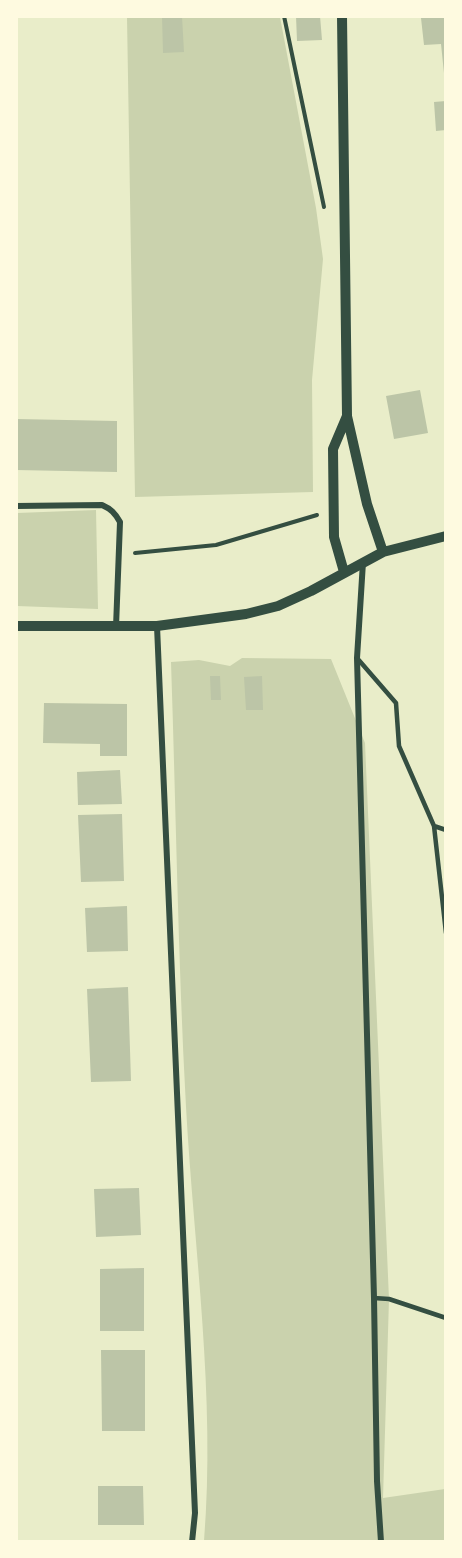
<!DOCTYPE html>
<style>
body{margin:0}
#map{position:relative;width:462px;height:1558px;overflow:hidden;background:#e9edc9;font-family:Montserrat,sans-serif}
canvas{display:block}
.frame{position:absolute;inset:0;border:18px solid #fefae0;pointer-events:none}
</style>
<div id="map">
<canvas width="462" height="1558"></canvas>
<div class="frame"></div>
</div>
<script>
const ctx = document.querySelector('canvas').getContext('2d');
ctx.lineJoin = 'round';
function fill(path, color) {
  ctx.fillStyle = color;
  ctx.fill(path, 'evenodd');
}
function strokePath(path, color, width, dash) {
  ctx.strokeStyle = color;
  ctx.lineWidth = width;
  ctx.lineCap = dash ? 'butt' : 'round';
  ctx.setLineDash(dash || []);
  ctx.stroke(path);
}
const green = new Path2D(`
 M 127,17 L 280,17 L 316,208 L 323,259 L 312,380 L 313,492 L 135,497 Z
 M 96,510 L 98,609 L 17,606 L 17,513 Z
 M 242,658 L 331,659 L 365,743 L 389,1299 L 383,1498 L 445,1489 L 445,1541 L 204,1541 C 216,1397 194,1251 186,1107 C 178,959 176,810 171,662 L 199,660 L 230,666 Z`);
const building = new Path2D(`
 M 162,16 L 182,16 L 184,52 L 163,53 Z
 M 296,16 L 320,16 L 322,40 L 297,41 Z
 M 446,16 L 446,73 L 444,73 L 441,44 L 424,45 L 421,18 Z
 M 446,101 L 446,130 L 436,131 L 434,102 Z
 M 420,390 L 428,433 L 394,439 L 386,396 Z
 M 16,419 L 117,421 L 117,472 L 16,470 Z
 M 210,676 L 220,676 L 221,700 L 211,700 Z
 M 262,676 L 263,710 L 246,710 L 244,677 Z
 M 44,703 L 127,704 L 127,756 L 100,756 L 100,744 L 43,743 Z
 M 120,770 L 122,804 L 78,805 L 77,772 Z
 M 122,814 L 124,881 L 81,882 L 78,815 Z
 M 127,906 L 128,951 L 87,952 L 85,908 Z
 M 128,987 L 131,1081 L 91,1082 L 87,989 Z
 M 139,1188 L 141,1235 L 96,1237 L 94,1189 Z
 M 144,1268 L 144,1331 L 100,1331 L 100,1269 Z
 M 101,1350 L 145,1350 L 145,1431 L 102,1431 Z
 M 98,1486 L 143,1486 L 144,1525 L 98,1525 Z`);
const path = new Path2D(`
 M 284,16 L 324,207
 M 135,553 L 216,545 L 317,515`);
const service = new Path2D(`
 M 357,658 L 396,703 L 399,746 L 434,826 L 446,933
 M 434,826 L 446,830
 M 374,1298 L 389,1299 L 446,1318`);
const minor = new Path2D(`
 M 16,506 L 102,505 C 111,509 115,513 120,522 L 116,627
 M 363,562 L 357,658 L 374,1298 L 377,1481 L 381,1542
 M 157,626 L 195,1513 L 192,1542`);
const tertiary = new Path2D(`
 M 342,16 L 347,416 L 367,504 L 383,552
 M 344,572 L 334,537 L 333,449 L 347,416
 M 16,626 L 157,626 L 246,614 L 278,606 L 311,591 L 383,552 L 446,536`);
fill(green, '#cad2ad');
fill(building, '#bcc5a7');
strokePath(path, '#344e41', 4);
strokePath(service, '#344e41', 4.5);
strokePath(minor, '#344e41', 6);
strokePath(tertiary, '#344e41', 10);
</script>
